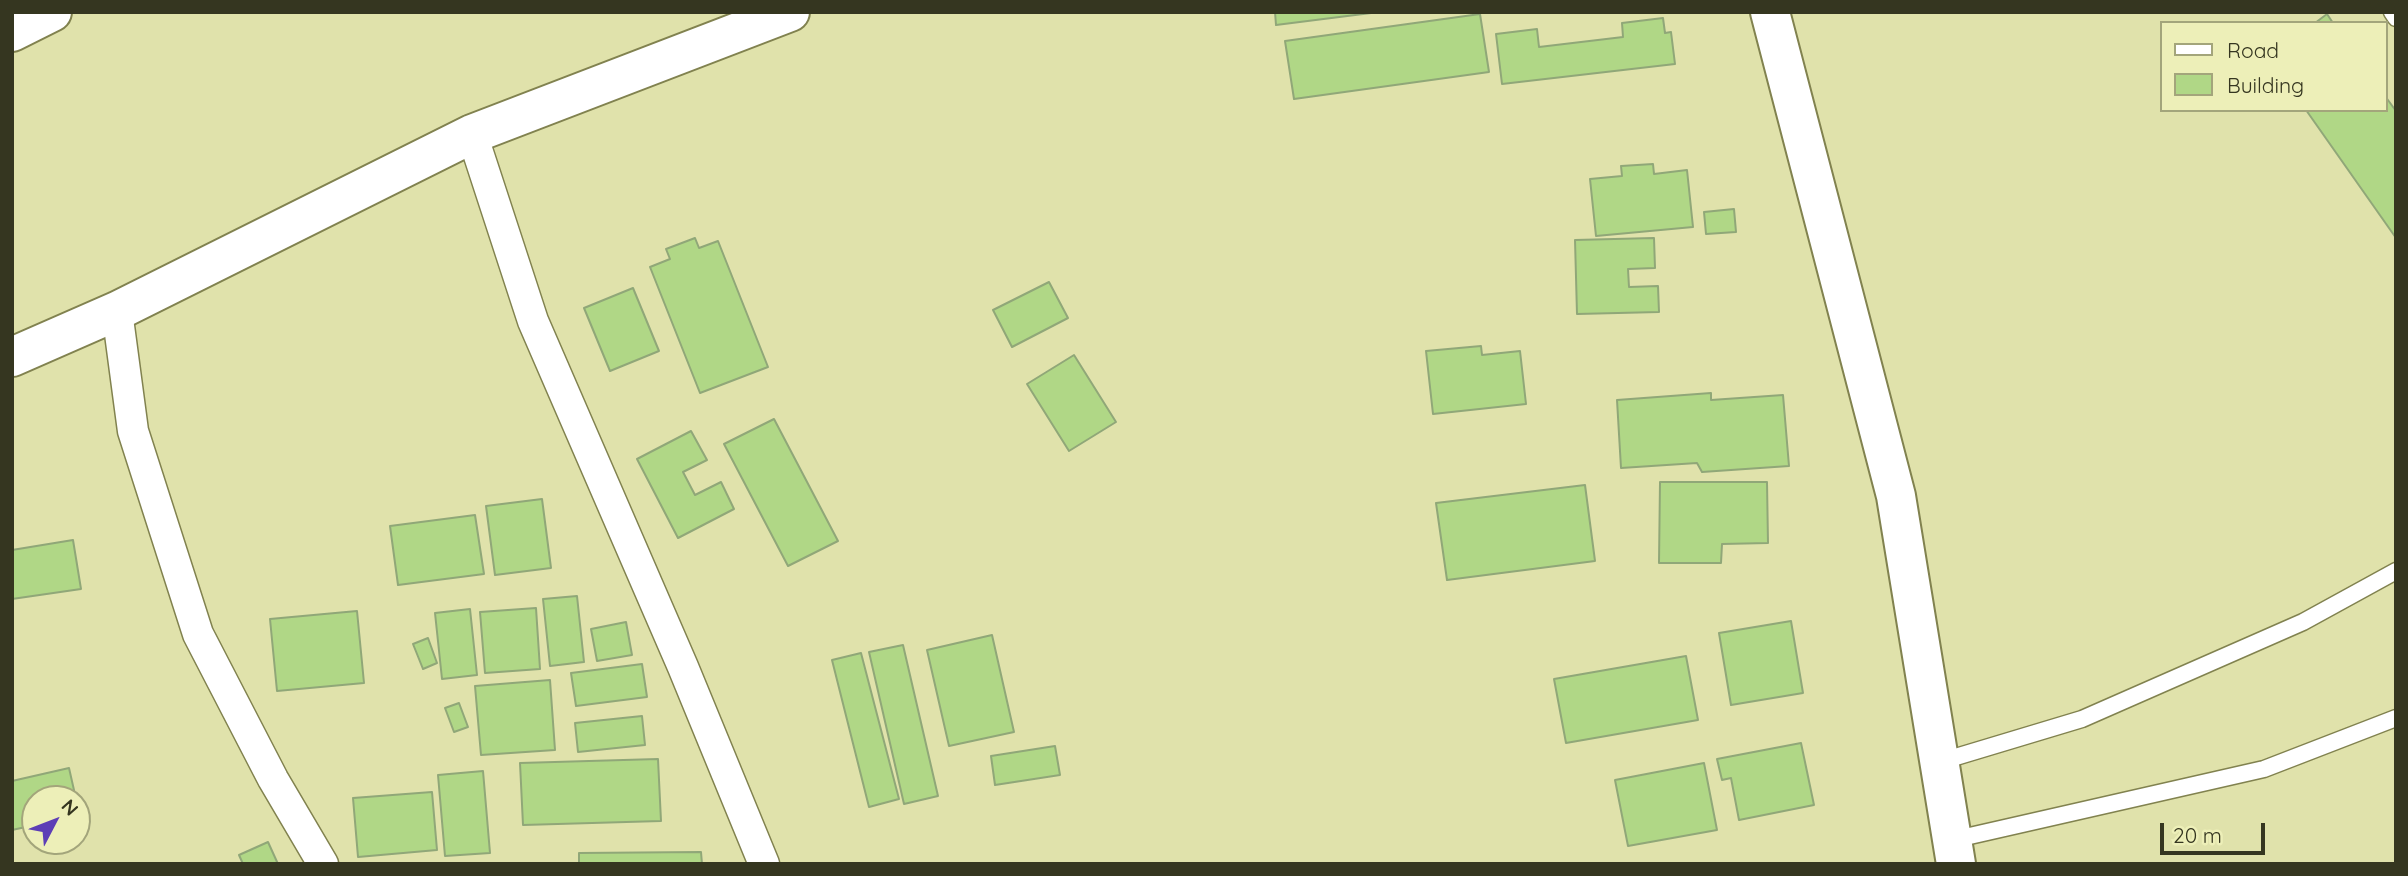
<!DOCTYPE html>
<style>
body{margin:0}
#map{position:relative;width:2408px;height:876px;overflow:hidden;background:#e0e2ab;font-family:Quicksand,sans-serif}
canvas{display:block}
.frame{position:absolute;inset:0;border:14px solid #353620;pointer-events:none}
.legend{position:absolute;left:2160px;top:21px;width:228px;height:91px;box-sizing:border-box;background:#edefb8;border:2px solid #a3a57b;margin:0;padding:9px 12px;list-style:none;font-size:21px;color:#353620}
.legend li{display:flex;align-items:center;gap:14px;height:35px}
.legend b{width:35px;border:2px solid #a3a57b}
.north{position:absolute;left:21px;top:785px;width:70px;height:70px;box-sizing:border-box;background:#edefb8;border:2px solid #a3a57b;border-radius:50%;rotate:48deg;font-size:19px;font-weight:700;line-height:28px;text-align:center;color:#353620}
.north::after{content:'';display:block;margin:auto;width:24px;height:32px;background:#5d3eb6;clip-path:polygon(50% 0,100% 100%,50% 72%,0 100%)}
.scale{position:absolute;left:2160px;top:823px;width:105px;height:32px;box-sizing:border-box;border:4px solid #353620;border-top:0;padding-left:9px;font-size:21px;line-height:24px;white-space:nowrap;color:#353620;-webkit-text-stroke:5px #edefb8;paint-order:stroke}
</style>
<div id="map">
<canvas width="2408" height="876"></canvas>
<div class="frame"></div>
<ul class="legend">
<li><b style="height:9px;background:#fff"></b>Road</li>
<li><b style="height:19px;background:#b0d786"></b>Building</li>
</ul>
<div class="north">N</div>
<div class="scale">20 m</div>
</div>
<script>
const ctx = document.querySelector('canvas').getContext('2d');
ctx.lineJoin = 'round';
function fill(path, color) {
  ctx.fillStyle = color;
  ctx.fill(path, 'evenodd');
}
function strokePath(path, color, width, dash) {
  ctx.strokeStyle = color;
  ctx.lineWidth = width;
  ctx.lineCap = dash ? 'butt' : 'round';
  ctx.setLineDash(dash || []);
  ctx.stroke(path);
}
const building = new Path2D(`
 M 1275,12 L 1379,12 L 1276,25 Z
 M 1480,14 L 1489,72 L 1294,99 L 1285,41 Z
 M 2327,14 L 2333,23 L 2315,23 Z
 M 1663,18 L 1665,33 L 1671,32 L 1675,64 L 1502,84 L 1496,34 L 1537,29 L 1539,47 L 1623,37 L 1622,23 Z
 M 2385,96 L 2396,111 L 2396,238 L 2306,110 L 2385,110 Z
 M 1653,164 L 1654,174 L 1687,170 L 1693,227 L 1596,236 L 1590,179 L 1622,176 L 1621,166 Z
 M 1734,209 L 1736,232 L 1706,234 L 1704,212 Z
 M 695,238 L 699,248 L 718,241 L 768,367 L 700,393 L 650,267 L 670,259 L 666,249 Z
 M 1654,238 L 1655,268 L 1628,269 L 1629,287 L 1658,286 L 1659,312 L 1577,314 L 1575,240 Z
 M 1049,282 L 1068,318 L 1012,347 L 993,310 Z
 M 633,288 L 659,351 L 610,371 L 584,308 Z
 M 1481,346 L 1482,355 L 1520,351 L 1526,404 L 1433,414 L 1426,351 Z
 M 1074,355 L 1116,422 L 1069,451 L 1027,384 Z
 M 1711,393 L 1711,400 L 1783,395 L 1789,466 L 1702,472 L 1697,463 L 1621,468 L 1617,400 Z
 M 774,419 L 838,541 L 788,566 L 724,444 Z
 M 691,431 L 707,460 L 683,472 L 695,495 L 721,482 L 734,509 L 678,538 L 637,459 Z
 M 1660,482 L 1767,482 L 1768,543 L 1722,544 L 1721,563 L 1659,563 Z
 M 1585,485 L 1595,561 L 1447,580 L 1436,503 Z
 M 542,499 L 551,568 L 495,575 L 486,506 Z
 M 475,515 L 484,574 L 398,585 L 390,526 Z
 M 73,540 L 81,589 L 12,599 L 12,550 Z
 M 577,596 L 584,662 L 550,666 L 543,599 Z
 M 536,608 L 540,669 L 485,673 L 480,612 Z
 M 470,609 L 477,675 L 442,679 L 435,613 Z
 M 357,611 L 364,683 L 277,691 L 270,619 Z
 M 1791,621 L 1803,693 L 1731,705 L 1719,633 Z
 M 626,622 L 632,655 L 597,661 L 591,629 Z
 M 992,635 L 1014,732 L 949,746 L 927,650 Z
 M 428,638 L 437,663 L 423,669 L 413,644 Z
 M 903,645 L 938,796 L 904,804 L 869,652 Z
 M 861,653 L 899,799 L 869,807 L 832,660 Z
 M 1686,656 L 1698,720 L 1566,743 L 1554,679 Z
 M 642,664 L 647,697 L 576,706 L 571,673 Z
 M 550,680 L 555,750 L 481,755 L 475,686 Z
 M 459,703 L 468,727 L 454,732 L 445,708 Z
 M 642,716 L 645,745 L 578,752 L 575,723 Z
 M 1801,743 L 1814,805 L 1739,820 L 1731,778 L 1722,780 L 1717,759 Z
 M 1055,746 L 1060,775 L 995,785 L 991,756 Z
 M 658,759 L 661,821 L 523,825 L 520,763 Z
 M 1704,763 L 1717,830 L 1628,846 L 1615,780 Z
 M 69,768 L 76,799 L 35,799 L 35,825 L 12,830 L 12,781 Z
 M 483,771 L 490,853 L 445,856 L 438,775 Z
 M 432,792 L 437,850 L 358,857 L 353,798 Z
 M 268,842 L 278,864 L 243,864 L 239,855 Z
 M 701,852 L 702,864 L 579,864 L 579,853 Z`);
const lane = new Path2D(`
 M 2392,12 L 2396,18
 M 1939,762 L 2082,719 L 2303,622 L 2396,571
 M 1952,840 L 2264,769 L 2396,718`);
const street = new Path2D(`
 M 472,134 L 533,321 L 683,667 L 764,864
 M 117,311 L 133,431 L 198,634 L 273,779 L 323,864`);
const secondary = new Path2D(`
 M 1770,12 L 1896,496 L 1956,864
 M 12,357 L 117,311 L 472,134 L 790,12`);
const highway = new Path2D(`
 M 12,32 L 52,12`);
fill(building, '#b0d786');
strokePath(building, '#90a778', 2);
strokePath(lane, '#81824f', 19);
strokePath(street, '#81824f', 33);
strokePath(secondary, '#81824f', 42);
strokePath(highway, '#81824f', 42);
strokePath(lane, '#fff', 16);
strokePath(street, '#fff', 30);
strokePath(secondary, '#fff', 38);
strokePath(highway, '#fff', 38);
</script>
